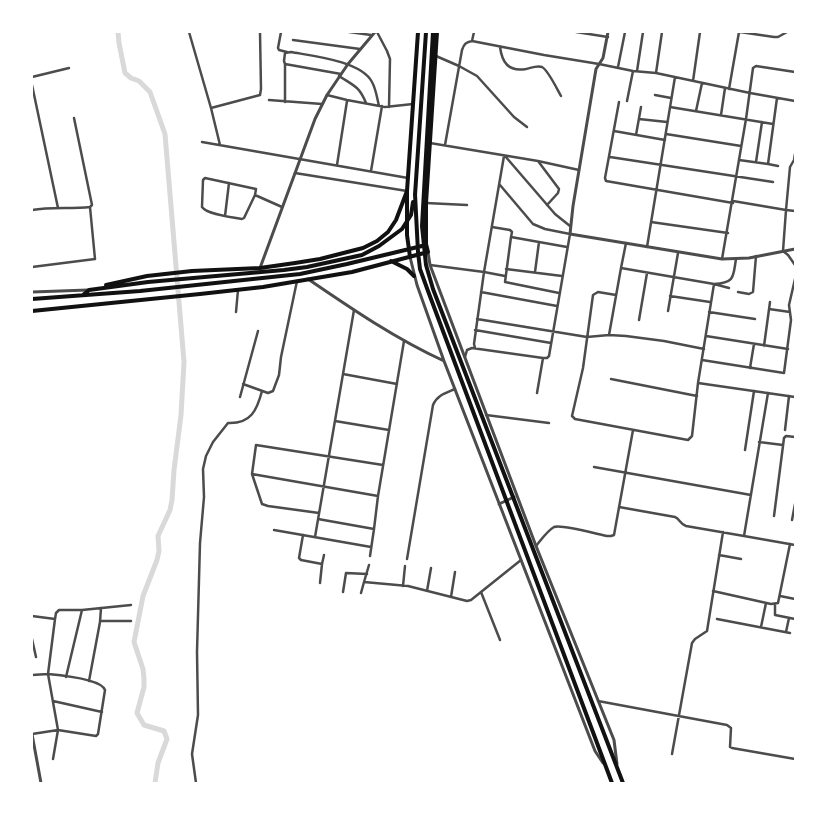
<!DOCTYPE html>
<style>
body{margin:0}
#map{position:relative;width:827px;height:815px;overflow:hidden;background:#fff;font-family:Manrope,sans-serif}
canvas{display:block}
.frame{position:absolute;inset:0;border:33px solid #fff;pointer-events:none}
</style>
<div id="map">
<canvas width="827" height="815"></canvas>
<div class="frame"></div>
</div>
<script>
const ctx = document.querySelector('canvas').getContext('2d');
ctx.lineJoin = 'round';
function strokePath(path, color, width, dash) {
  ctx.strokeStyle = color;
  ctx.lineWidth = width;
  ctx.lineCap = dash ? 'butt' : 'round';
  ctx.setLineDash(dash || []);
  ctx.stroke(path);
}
const canal = new Path2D(`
 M 118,32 L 119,43 L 125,73 L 131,78 L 139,81 L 150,92 L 165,134 L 184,362 L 181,415 L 174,470 L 172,500 L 170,510 L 158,536 L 159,551 L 157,560 L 143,596 L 134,642 L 143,669 L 144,679 L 144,687 L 137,713 L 144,725 L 164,731 L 167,739 L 158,763 L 155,783`);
const minor = new Path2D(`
 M 189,32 L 211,108 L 220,145
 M 281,32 L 278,48 L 279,50 L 287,52
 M 349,32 L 371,35
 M 377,32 L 387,51 L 390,59 L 389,107
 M 576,32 L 608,37
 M 740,32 L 774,37 L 778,37 L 787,32
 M 293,40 L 360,49
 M 472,41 L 474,32
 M 500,47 C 502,62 508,72 526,69 C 531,68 537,65 542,67 C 548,70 557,89 561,96
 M 436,56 L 459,66 L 477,76 L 514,117 L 527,127
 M 285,64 L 285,102
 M 618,67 L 625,32
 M 637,71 L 643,32
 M 656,73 L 662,32
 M 341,74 L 285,64 L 284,61 L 285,53 L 291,52 C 313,56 361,61 372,82 C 376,89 377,98 379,106
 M 339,76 C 354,86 359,86 366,103
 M 32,77 L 69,68
 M 693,81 L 700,32
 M 32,85 L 58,208
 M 729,89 L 739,32
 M 327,95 L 347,100 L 385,107 L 413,104
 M 655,95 L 671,98
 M 269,100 L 322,104
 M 627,101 L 633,71
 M 619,102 L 605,178 L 606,181 L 733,203
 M 670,107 L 773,124
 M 211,108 L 260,95 L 261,89 L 260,32
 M 696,111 L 702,83
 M 721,115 L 725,88
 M 639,119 L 667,122
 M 614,131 L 665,140
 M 666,134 L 741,146
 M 636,135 L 641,107
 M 202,142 L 408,178
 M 430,143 L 538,161 L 579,170
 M 445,145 L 462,50 C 464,44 466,42 472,41 L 544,55 L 599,64 L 633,71 L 656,73 L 750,93 L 795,101
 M 795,154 L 794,160 L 790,167 L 786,210 L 795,211
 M 505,156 L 555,214 L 570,226
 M 610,157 L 773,182
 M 739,160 L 768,164 L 777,98
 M 538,161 L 559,189 L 558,193 L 547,205
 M 756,162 L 762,122
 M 768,164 L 778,166
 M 337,165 L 347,101
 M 371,171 L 382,106
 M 295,173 L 407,191
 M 255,195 L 244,218 L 242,219 C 232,217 208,215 202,207 L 203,180 L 205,178 L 256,189 L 255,195 L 282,207
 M 733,201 L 786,210 L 783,251 L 788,255 L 795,265
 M 426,203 L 467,205
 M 32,210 C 51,207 71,209 90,207 L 92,205 L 74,118
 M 225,216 L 229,183
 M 651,222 L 728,233
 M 492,227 L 510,230 L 512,232 L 511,237 L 567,247
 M 511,237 L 505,282 L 559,293
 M 626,243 L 621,268 L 714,284 C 735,283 733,277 736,259
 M 647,247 L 675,77
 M 722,259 L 746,119 L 753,68 L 756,66 L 795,72
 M 430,265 L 484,272 L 504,156
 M 32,267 L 95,259 L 90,207
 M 506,269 L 562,276
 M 535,272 L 539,242
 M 481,292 L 557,306
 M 738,292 L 749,294 L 753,292 L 756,256
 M 616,295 L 598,292 L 593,295 L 583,368 L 572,416 L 575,419 L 688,440 L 692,436 L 698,383 L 714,284 L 729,288
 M 670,296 L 710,302
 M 769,309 L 790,312
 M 668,311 L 678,253
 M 236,312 L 238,290
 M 709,312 L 755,319
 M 477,319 L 587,337 L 609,335 L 626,336 L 664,341 L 704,349
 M 639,320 L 647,273
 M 475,330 L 551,343
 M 609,335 L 621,268
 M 706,336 L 788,349
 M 764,346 L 770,302
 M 475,348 L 474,344 L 484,272 L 505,276
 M 465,357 L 467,350 L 472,348 L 543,358 L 547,358 L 549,356 L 570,234 L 545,229 L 533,224 L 500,185
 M 702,360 L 784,373 L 791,320 L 789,305 L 795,279
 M 750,368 L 754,344
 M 343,374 L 397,384
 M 611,379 L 697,396
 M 698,383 L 795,397
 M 243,384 L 268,393 L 273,391 L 279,375 L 281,357 L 297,281
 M 537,393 L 543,358
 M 240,397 L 258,331
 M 486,415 L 549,423
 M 335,421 L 389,430
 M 785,430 L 789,396
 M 759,442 L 783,445
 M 745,450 L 754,391
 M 594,467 L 751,495
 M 252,474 L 378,496
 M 619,507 L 675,517 C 680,519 680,524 686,526 L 744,536 L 768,393
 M 319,513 L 268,506 L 262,504 L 252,474 L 256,445 L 383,465
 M 774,516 L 784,438 L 786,436 L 795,437
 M 318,519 L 374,529
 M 792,520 L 795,504
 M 274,530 L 371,547
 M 303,535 L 299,558 L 301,560 L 322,564 L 320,583
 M 744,536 L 795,545
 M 315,537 L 354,310
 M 536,546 C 541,540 547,531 554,527 C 561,524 597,534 607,536 L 611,536 L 614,535 L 633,430
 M 719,555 L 741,559
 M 370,556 L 374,529 L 378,496 L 404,341
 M 407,559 L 433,405 C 437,395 446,393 455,389
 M 322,564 L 324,555
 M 364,582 L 369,565
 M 403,586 L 405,566
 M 427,591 L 431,568
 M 713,591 L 771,604 L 778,603 L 790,544
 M 343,592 L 346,573 L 367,574
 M 481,592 L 500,640
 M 361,593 L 364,582 L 408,586 L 467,601 L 471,600 L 521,560
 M 780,596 L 795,599
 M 451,597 L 455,572
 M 775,604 L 775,615 L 795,619
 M 32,616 L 55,619 L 48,674 C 59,675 101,679 105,690 L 98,734 L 96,736 L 58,730 L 32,734
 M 55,619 L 56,613 L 59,610 L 82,610
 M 717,619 L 790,633
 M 100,621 L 131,621
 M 761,627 L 766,603
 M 786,632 L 789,618
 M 32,639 L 36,657
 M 32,675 L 48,674 L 58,730 L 53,759
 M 66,677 L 82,610 L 131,605
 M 89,681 L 100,622 L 101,608
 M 53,701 L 102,712
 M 598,701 L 727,725 L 731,728 L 730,747 L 732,748 L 795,759
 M 672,754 L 692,643 L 695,639 L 707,631 L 723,532
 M 196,783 L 192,754 L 198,715 L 197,652 L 200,543 L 204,497 L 203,469 L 206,456 L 213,442 L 228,423 C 251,424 257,410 262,391`);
const tertiary = new Path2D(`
 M 608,32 L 603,58 L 596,69 L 573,206 L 570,234 L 722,259 L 749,258 L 795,249
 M 428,252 L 430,265 L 536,546 L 614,740 L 617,764
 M 410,257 L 417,285 L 444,361 L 595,751 L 603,763
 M 260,268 L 315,119 L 327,95 L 348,64 L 375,32
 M 308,279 C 352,309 396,339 444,361
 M 32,292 L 88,290
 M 499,504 L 514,497
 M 32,734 L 41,783`);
const trunk = new Path2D(`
 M 433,32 L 422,226 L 426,265 L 433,289 L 623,783
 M 415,194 L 418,252 L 420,269 L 428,291 L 612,783
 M 415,195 L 426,32
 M 410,257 L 407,235 L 407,191 L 418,32
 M 391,261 L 407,269 L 414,276
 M 106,285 L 147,276 L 192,271 L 260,268 L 295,263 L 320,259 L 363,248 L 377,241 L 388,232 L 396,220 L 407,191
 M 83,295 L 89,290 L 148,282 L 284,270 L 307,267 L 362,255 L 379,246 L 402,229 L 411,215 L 413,202
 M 32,299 L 140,291 L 300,274 L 347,264 L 426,245
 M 32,311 L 200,294 L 263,287 L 352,272 L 428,252 L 426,244 L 426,203 L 437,32`);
strokePath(canal, '#d9d9d9', 5);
strokePath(minor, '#4c4c4c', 2.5);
strokePath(tertiary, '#4c4c4c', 3);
strokePath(trunk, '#111', 4);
</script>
